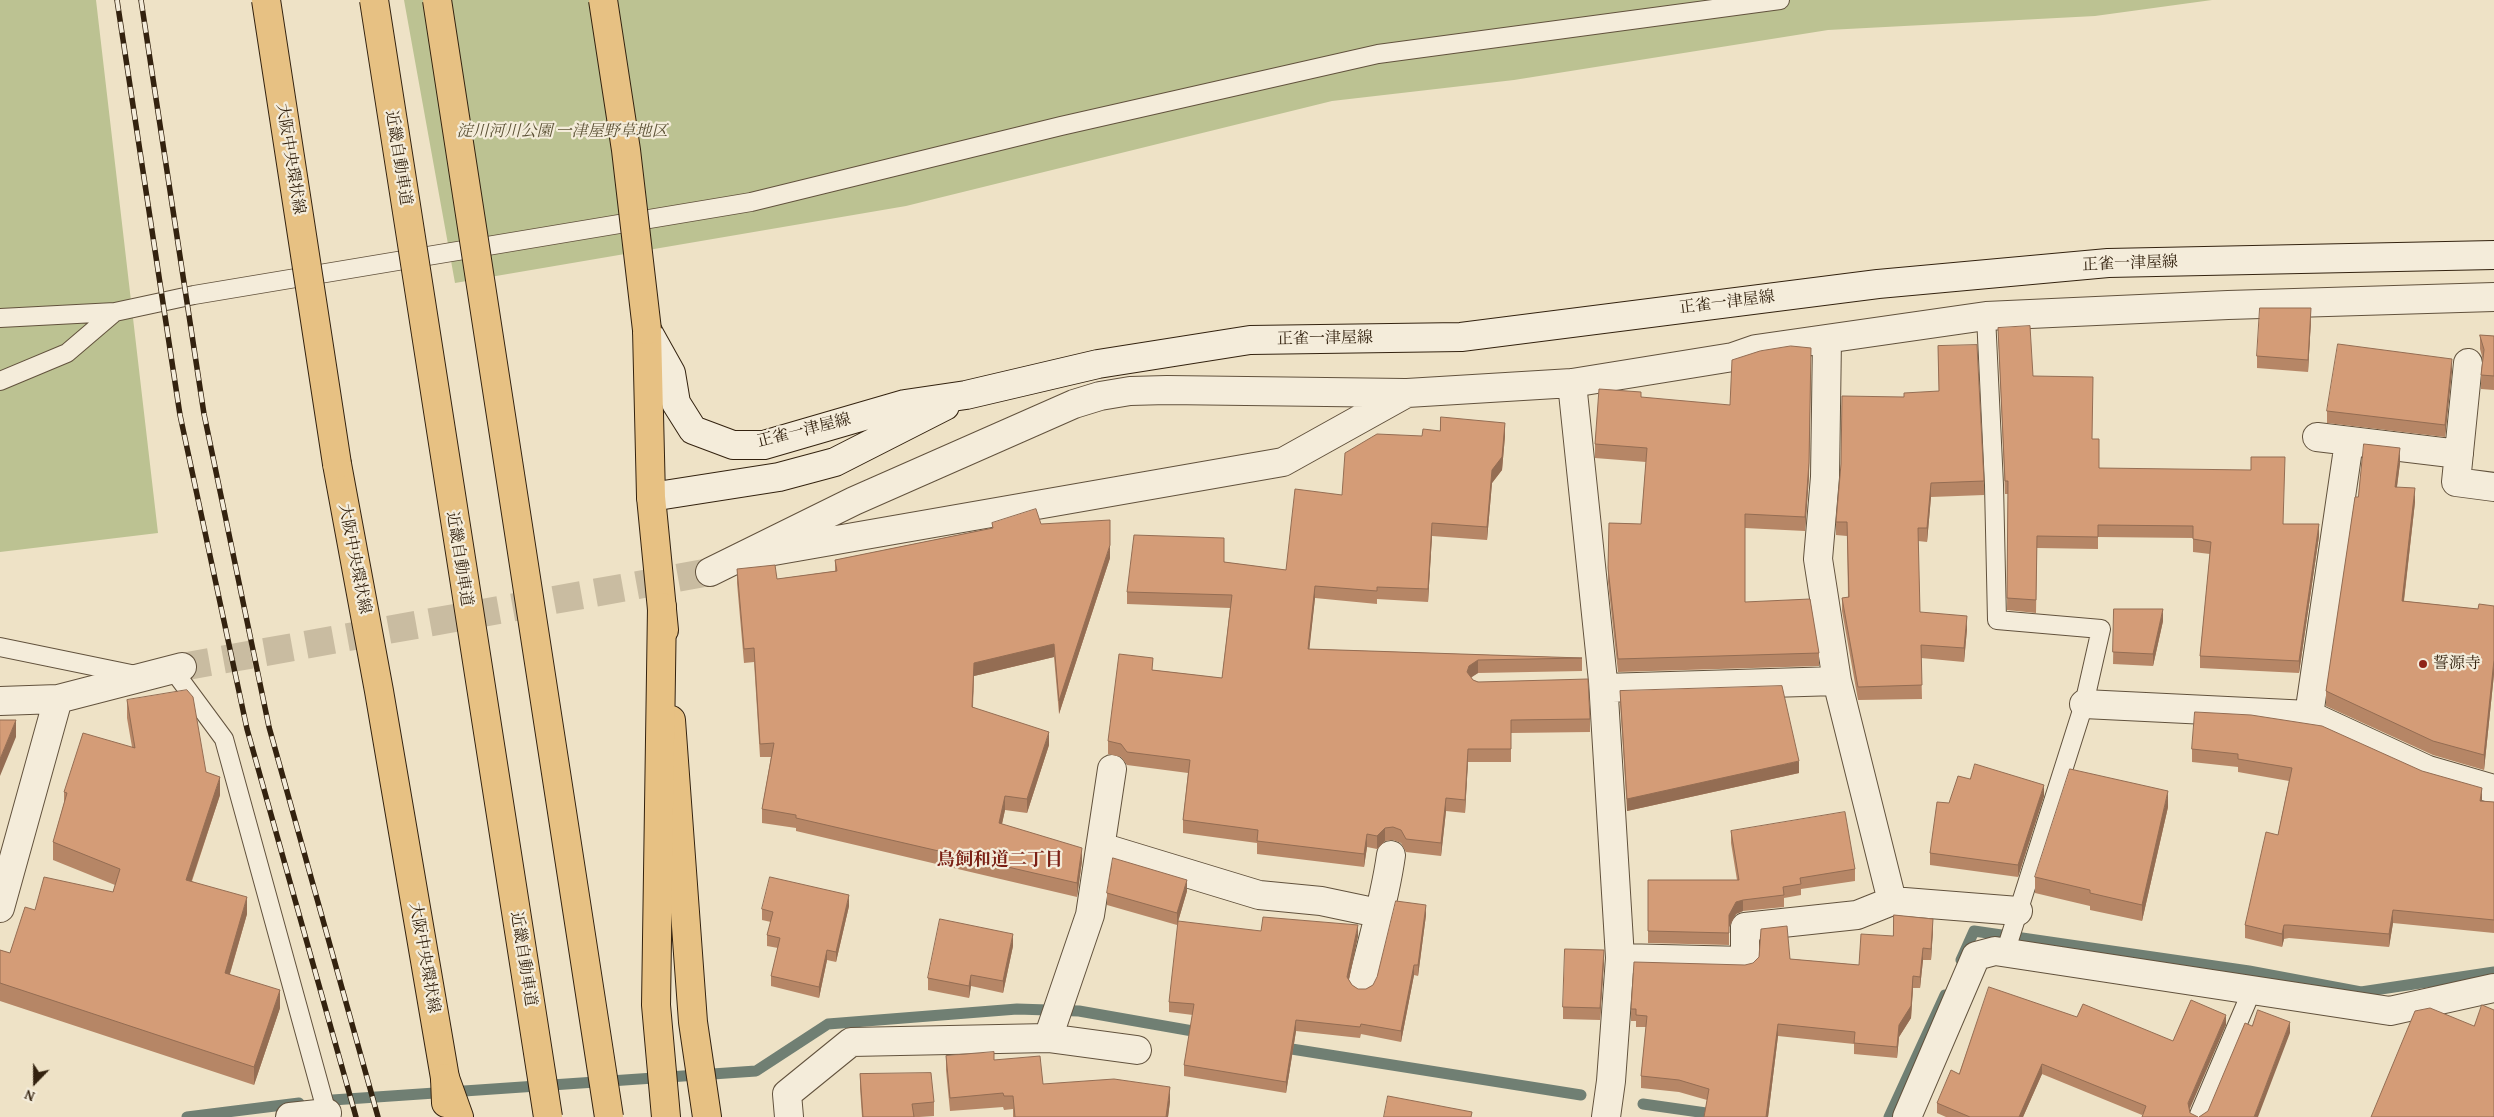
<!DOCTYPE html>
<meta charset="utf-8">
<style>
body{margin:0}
#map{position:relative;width:2494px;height:1117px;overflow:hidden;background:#eee2c6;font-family:"Gentium Book Plus",serif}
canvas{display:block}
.north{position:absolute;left:10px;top:1057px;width:50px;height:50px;-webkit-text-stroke:4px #f4ecda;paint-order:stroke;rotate:202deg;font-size:14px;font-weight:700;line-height:20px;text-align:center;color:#33220f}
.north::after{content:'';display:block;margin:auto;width:18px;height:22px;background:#33220f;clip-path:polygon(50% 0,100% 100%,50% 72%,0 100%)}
</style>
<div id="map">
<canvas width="2494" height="1117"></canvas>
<div class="north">N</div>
</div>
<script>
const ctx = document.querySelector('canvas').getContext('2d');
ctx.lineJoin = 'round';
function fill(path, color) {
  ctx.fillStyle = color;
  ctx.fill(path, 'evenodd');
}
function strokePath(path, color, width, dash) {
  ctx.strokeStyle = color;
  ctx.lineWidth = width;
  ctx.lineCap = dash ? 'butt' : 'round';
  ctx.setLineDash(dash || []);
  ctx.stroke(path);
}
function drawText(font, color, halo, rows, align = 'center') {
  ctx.font = font + ' "Gentium Book Plus","Noto Serif JP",serif';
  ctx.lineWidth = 4.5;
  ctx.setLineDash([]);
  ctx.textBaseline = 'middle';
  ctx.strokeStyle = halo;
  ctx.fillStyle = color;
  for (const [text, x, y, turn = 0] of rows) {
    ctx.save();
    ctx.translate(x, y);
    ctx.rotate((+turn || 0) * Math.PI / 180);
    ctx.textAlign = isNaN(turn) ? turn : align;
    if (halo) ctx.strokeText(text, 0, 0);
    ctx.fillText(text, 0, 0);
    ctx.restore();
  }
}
const green = new Path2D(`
 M 0,0 L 96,0 L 158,533 L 0,552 Z
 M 404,0 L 2212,0 L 2095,16 L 1828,30 L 1514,80 L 1332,101 L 906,206 L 455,283 Z`);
const stream = new Path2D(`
 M 1961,960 L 1974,931 L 2249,971 L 2361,992 L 2494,972
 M 1279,1047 L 1581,1095
 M 318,1101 L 756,1071 L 828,1024 L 1017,1009 L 1079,1011 L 1204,1033
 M 1643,1104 L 1734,1117
 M 187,1117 L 299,1103
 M 1889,1117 L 1945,995`);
const streetTunnel = new Path2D(`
 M 182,667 L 710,572`);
const lane = new Path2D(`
 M 1986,316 L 1994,485 L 1997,620 L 2101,629 L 2084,704 L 2005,953
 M 0,318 L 115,312 L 194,295 L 751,202 L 1061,126 L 1378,54 L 1780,0
 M 0,381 L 67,353 L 115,312
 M 0,647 L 136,675
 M 173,670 L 224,739 L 328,1117
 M 2198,1117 L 2252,990`);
const street = new Path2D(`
 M 1827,339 L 1825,477 L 1818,559 L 1837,681 L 1892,901
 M 2468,363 L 2456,482 L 2494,487
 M 1572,383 L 1603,681 L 1620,958 L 1611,1081 L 1606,1117
 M 2317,437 L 2459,454
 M 2349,442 L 2309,715 L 2428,770 L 2494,789
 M 745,556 L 1283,462 L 1407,393 L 1572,383 L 1733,357 L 1756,349 L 1986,316 L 2228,305 L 2494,297
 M 710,572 L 854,501 L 1074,404 L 1100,396 L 1130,391 L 1167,390 L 1405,393
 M 1604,688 L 1837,681
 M 0,701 L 58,699 L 182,667
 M 2084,704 L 2309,715
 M 1101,847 L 1259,895 L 1321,901 L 1378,913
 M 0,908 L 58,699
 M 1620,958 L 1745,961 L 1745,927 L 1857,915 L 1892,901 L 2018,911
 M 1362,984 C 1372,941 1385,899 1391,855
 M 1048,1038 L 1090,915 L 1112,769
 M 290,1117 L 327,1113
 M 789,1117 L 787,1094 L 851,1042 L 1048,1038 L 1137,1050
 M 1907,1117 L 1976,956 L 1995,951 L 2390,1011 L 2494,988`);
const secondary = new Path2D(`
 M 647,330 L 671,373 L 676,403 L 693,430 L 733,445 L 764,445 L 905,404 L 966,395 L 1098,364 L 1250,340 L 1461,337 L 1878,284 L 2108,263 L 2494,255
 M 651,497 L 779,477 L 835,462 L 945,406`);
const primary = new Path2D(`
 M 647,330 L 651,497 L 664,630
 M 337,464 L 379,691 L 445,1078 L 446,1103
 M 671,720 L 693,1022 L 707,1117`);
const highway = new Path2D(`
 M 662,607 L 656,1005 L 666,1117
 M 445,1078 L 459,1117`);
const rail = new Path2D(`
 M 117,0 L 180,415 L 247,729 L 356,1117
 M 141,0 L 204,414 L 269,727 L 378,1117`);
const primaryBridge = new Path2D(`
 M 266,0 L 337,464
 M 603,0 L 626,150 L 647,330`);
const highwayBridge = new Path2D(`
 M 374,0 L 548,1117
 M 437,0 L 609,1117`);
const wall = new Path2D(`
 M 2311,320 L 2308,372 L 2257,368 L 2257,356 Z
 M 1998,328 L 2033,376 L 2092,439 L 2099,468 L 2284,524 L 2319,536 L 2299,673 L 2200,668 L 2200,656 L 2210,554 L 2193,552 L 2193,538 L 2098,537 L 2098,549 L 2037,548 L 2036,613 L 2007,610 L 2008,494 L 2005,494 Z
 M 2480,335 L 2494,336 L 2494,390 L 2481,389 L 2481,375 L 2483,360 L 2480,349 Z
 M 1938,346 L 1984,481 L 1984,495 L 1931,497 L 1927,542 L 1918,541 L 1920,612 L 1967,629 L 1964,662 L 1921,658 L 1922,699 L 1858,700 L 1842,611 L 1842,598 L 1848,597 L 1847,536 L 1836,535 L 1836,522 L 1904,397 L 1939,391 Z
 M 2452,371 L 2445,437 L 2327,423 L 2327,411 Z
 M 1641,397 L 1809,476 L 1805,531 L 1745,528 L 1745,602 L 1819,653 L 1819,666 L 1618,672 L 1608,582 L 1609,523 L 1641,524 L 1646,462 L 1595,458 L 1595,444 Z
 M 1422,436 L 1505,436 L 1502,470 L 1492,483 L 1487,540 L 1432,536 L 1428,602 L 1377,599 L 1377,604 L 1315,598 L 1309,649 L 1582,658 L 1582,671 L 1478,673 L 1471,677 L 1473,680 L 1590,719 L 1590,732 L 1511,733 L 1511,762 L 1468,762 L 1465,813 L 1446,811 L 1441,856 L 1406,852 L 1401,843 L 1393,840 L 1385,841 L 1377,849 L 1367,847 L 1364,867 L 1257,854 L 1257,843 L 1183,833 L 1183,820 L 1188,773 L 1127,765 L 1121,757 L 1108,754 L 1108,741 L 1153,670 L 1222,678 L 1230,608 L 1127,604 L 1127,592 L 1224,562 L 1286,570 L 1342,495 Z
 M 2400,463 L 2397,487 L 2415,502 L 2404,601 L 2478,609 L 2494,606 L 2494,674 L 2484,770 L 2433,755 L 2326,706 L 2326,691 L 2358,497 Z
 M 992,523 L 1041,524 L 1110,558 L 1059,714 L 1054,657 L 974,676 L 973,707 L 1049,745 L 1027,813 L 1005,810 L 1002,824 L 1082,861 L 1077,897 L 796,831 L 796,828 L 762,823 L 762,809 L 771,757 L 760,757 L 754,662 L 744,663 L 737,583 L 737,569 L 777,579 L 835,571 L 835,560 L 992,528 Z
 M 2114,609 L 2163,621 L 2153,666 L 2113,664 Z
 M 1620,691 L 1799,773 L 1627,811 L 1620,703 Z
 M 127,700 L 206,772 L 220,795 L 192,881 L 247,914 L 230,974 L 280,1008 L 254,1085 L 0,1001 L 0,950 L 10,953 L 35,910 L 113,892 L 115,885 L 53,860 L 53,842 L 64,803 L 64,792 L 132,747 L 127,718 Z
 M 2195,712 L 2482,801 L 2494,802 L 2494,933 L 2393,923 L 2389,947 L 2289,938 L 2284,939 L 2282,947 L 2245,938 L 2245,925 L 2278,835 L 2289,781 L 2238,772 L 2238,767 L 2192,762 L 2192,749 Z
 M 2044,796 L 2018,877 L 1930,865 L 1930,853 L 1949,803 Z
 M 2168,807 L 2142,921 L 2090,910 L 2090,906 L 2035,893 L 2035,877 Z
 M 1731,831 L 1855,869 L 1855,881 L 1801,889 L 1801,895 L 1784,898 L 1784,907 L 1743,911 L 1736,914 L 1729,927 L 1729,945 L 1648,943 L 1648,880 L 1737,880 L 1731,843 Z
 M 1187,891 L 1177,925 L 1107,905 L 1107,893 Z
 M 849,906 L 836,962 L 827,960 L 819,998 L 771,986 L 771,976 L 778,948 L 767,946 L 767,935 L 771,922 L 762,920 L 762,909 Z
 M 1426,915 L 1418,976 L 1414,975 L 1401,1042 L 1361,1034 L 1360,1038 L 1296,1031 L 1286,1093 L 1184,1076 L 1184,1065 L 1193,1015 L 1169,1012 L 1169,1002 L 1261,931 L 1358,936 L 1349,980 L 1352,985 L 1358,989 L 1366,989 L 1373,985 Z
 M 1933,930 L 1931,960 L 1923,960 L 1920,988 L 1913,988 L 1911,1018 L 1899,1037 L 1897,1058 L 1854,1054 L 1854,1044 L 1778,1036 L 1768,1117 L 1704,1117 L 1707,1100 L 1679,1092 L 1641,1088 L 1641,1076 L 1646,1027 L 1636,1027 L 1636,1021 L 1631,1021 L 1631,1009 L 1745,965 L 1790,959 L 1859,965 L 1893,936 Z
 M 1013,946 L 1003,993 L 971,986 L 969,998 L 928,990 L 928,978 Z
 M 1604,962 L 1600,1020 L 1563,1019 L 1563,1007 Z
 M 2226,1025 L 2142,1115 L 2042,1074 L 2023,1117 L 1946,1117 L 1937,1113 L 1937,1103 L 1959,1074 L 2173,1041 Z
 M 946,1056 L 994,1060 L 1043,1084 L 1170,1101 L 1168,1117 L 1013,1117 L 1013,1109 L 1004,1110 L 1003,1107 L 950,1111 L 946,1070 Z
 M 860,1074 L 934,1102 L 934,1116 L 919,1117 L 862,1117 L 860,1088 Z`);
const shadedWall = new Path2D(`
 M 2311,308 L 2311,320 L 2308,372 L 2308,360 Z
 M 2452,359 L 2452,371 L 2445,437 L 2445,425 Z
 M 1811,361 L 1809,476 L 1805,531 L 1805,517 Z
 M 1505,423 L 1505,436 L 1502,470 L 1492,483 L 1487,540 L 1487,527 L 1492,470 Z
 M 2400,448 L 2400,463 L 2395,501 L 2395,487 Z
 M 1931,483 L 1931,497 L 1927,542 L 1927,528 Z
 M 2415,488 L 2415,502 L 2402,616 L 2402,601 Z
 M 1432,523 L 1432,536 L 1428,602 L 1428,589 Z
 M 2319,524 L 2319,536 L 2299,673 L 2299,661 Z
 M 1110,545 L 1110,558 L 1059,714 L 1059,701 Z
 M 1315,586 L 1315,598 L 1308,662 L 1308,649 Z
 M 2163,609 L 2163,621 L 2153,666 L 2153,654 Z
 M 1967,616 L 1967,629 L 1964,662 L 1964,648 Z
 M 1054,644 L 1054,657 L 974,676 L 972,720 L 974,663 Z
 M 2494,659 L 2494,674 L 2484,770 L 2484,755 Z
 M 1478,660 L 1478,673 L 1469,679 L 1467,672 L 1469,666 Z
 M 16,720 L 16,737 L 0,776 L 0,759 Z
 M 1049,732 L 1049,745 L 1027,813 L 1027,799 Z
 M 1468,749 L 1468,762 L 1465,813 L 1465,800 Z
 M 1799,761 L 1799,773 L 1627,811 L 1627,799 Z
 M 220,777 L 220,795 L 186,897 L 186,880 Z
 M 2044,785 L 2044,796 L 2018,877 L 2018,865 Z
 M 2482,788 L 2482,802 L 2480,801 Z
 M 2168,791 L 2168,807 L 2142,921 L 2142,905 Z
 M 1005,796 L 1005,810 L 999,837 L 999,823 Z
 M 1446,798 L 1446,811 L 1441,856 L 1441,843 Z
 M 1385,828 L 1385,841 L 1377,849 L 1377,836 Z
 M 1367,834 L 1367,847 L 1364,867 L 1364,854 Z
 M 1082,848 L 1082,861 L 1077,897 L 1077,883 Z
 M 1187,880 L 1187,891 L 1177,925 L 1177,913 Z
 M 849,895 L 849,906 L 836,962 L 836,952 Z
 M 247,897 L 247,914 L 225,990 L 225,973 Z
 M 1743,900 L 1743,911 L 1736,914 L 1729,927 L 1729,915 L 1736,902 Z
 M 1426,905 L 1426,915 L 1418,976 L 1418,965 Z
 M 2393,910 L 2393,923 L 2389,947 L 2389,934 Z
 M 1933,919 L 1933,930 L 1931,960 L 1931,949 Z
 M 1358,925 L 1358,936 L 1347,988 L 1347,977 Z
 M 2284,925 L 2284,939 L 2282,947 L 2282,934 Z
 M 1013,934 L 1013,946 L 1003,993 L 1003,981 Z
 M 1923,948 L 1923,960 L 1920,988 L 1920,977 Z
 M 827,950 L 827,960 L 819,998 L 819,987 Z
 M 1604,950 L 1604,962 L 1600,1020 L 1600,1008 Z
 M 1414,965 L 1414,975 L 1401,1042 L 1401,1031 Z
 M 971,975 L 971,986 L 969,998 L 969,986 Z
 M 1913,976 L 1913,988 L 1911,1018 L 1899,1037 L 1897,1058 L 1897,1047 L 1899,1025 Z
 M 280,990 L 280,1008 L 254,1085 L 254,1067 Z
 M 2226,1015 L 2226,1025 L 2188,1113 L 2188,1103 Z
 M 1296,1020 L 1296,1031 L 1286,1093 L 1286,1082 Z
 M 2290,1022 L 2290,1033 L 2258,1117 L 2254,1117 Z
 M 1778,1024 L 1778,1036 L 1768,1117 L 1766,1117 Z
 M 2042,1064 L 2042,1074 L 2023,1117 L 2019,1117 Z
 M 1170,1087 L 1170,1101 L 1168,1117 L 1166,1117 Z`);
const building = new Path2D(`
 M 2260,308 L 2311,308 L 2308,360 L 2257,356 Z
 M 2030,326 L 2033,376 L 2093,377 L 2092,439 L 2099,439 L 2099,468 L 2251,470 L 2251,457 L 2285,457 L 2283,524 L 2319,524 L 2299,661 L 2200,656 L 2211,542 L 2193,539 L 2193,526 L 2098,525 L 2098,537 L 2037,536 L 2036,600 L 2007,598 L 2008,481 L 2005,481 L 1998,328 Z
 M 2480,335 L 2494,336 L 2494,376 L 2481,375 L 2484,350 Z
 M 2338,344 L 2452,359 L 2445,425 L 2327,411 Z
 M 1977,345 L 1984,481 L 1931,483 L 1927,528 L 1918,528 L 1920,612 L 1967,616 L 1964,648 L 1921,645 L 1922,685 L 1858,687 L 1842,598 L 1849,597 L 1847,522 L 1836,522 L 1841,464 L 1842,396 L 1904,397 L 1904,393 L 1939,391 L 1938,346 Z
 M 1791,346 L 1811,348 L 1809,463 L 1805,517 L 1745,514 L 1745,602 L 1810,599 L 1819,653 L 1618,659 L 1608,568 L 1609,523 L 1641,524 L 1647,448 L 1595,444 L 1599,389 L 1641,392 L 1641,397 L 1730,405 L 1732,360 L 1760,351 Z
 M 1441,417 L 1505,423 L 1502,457 L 1492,470 L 1487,527 L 1432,523 L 1428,589 L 1377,587 L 1377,591 L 1315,586 L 1308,649 L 1582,658 L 1478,660 L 1469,666 L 1467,672 L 1473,680 L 1478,682 L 1588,679 L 1590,719 L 1511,720 L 1511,749 L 1468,749 L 1465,800 L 1446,798 L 1441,843 L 1406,839 L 1401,830 L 1393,827 L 1385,828 L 1377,836 L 1367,834 L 1364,854 L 1257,841 L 1258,830 L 1183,820 L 1190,760 L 1127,752 L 1121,744 L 1108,741 L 1119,654 L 1153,658 L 1152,670 L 1222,678 L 1232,595 L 1127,592 L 1134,535 L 1224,538 L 1224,562 L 1286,570 L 1295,489 L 1342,495 L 1345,453 L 1377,434 L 1422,436 L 1423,429 L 1440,431 Z
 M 2364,444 L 2400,448 L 2395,487 L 2415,488 L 2402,601 L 2478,609 L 2479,604 L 2494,606 L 2494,660 L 2484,755 L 2433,741 L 2326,691 L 2355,497 L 2358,497 Z
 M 1036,509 L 1041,524 L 1110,520 L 1110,545 L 1059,701 L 1054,644 L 974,663 L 972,707 L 1049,732 L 1027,799 L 1005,796 L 999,823 L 1082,848 L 1077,883 L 796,818 L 796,815 L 762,809 L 774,743 L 760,744 L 754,648 L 744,649 L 737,569 L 775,565 L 777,579 L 837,571 L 835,560 L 993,528 L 992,523 Z
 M 2114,609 L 2163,609 L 2153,654 L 2113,652 Z
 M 1782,686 L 1799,761 L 1627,799 L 1620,691 Z
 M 187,690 L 193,697 L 206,772 L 220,777 L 186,880 L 247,897 L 225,973 L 280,990 L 254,1067 L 0,983 L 0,950 L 10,953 L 25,907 L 35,910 L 44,877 L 113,892 L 120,869 L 53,842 L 67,793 L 64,792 L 83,733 L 135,748 L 127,700 Z
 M 2195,712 L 2251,715 L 2322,726 L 2422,771 L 2482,788 L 2480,801 L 2494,802 L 2494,920 L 2393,910 L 2389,934 L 2289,925 L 2284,925 L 2282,934 L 2245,925 L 2266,832 L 2278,835 L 2292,768 L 2238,759 L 2238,754 L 2192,749 Z
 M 0,720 L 16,720 L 0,759 Z
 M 1975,764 L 2044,785 L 2018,865 L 1930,853 L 1937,802 L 1949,803 L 1958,776 L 1970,779 Z
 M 2070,769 L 2168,791 L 2142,905 L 2090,893 L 2090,890 L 2035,877 Z
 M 1845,812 L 1855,869 L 1800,878 L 1801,884 L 1783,887 L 1784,895 L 1743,900 L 1736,902 L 1729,915 L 1729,933 L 1648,931 L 1648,880 L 1739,880 L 1731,831 Z
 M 1113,858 L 1187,880 L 1177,913 L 1107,893 Z
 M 770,877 L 849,895 L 836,952 L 827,950 L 819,987 L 771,976 L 780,938 L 767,935 L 773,912 L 762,909 Z
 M 1396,901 L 1426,905 L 1418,965 L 1414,965 L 1401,1031 L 1361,1024 L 1360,1027 L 1296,1020 L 1286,1082 L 1184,1065 L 1194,1004 L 1169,1002 L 1178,921 L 1261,931 L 1263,917 L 1358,925 L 1347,977 L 1352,985 L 1358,989 L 1366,989 L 1373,985 L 1377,977 Z
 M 1894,915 L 1933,919 L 1931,949 L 1923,948 L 1920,977 L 1913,976 L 1911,1006 L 1899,1025 L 1897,1047 L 1854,1043 L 1855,1032 L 1778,1024 L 1766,1117 L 1704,1117 L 1709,1089 L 1679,1080 L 1641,1076 L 1647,1016 L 1636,1015 L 1636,1009 L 1631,1009 L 1634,962 L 1745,965 L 1753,963 L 1759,957 L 1761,929 L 1787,926 L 1790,959 L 1859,965 L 1861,934 L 1893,936 Z
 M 940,919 L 1013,934 L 1003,981 L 971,975 L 969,986 L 928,978 Z
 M 1565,949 L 1604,950 L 1600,1008 L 1563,1007 Z
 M 1989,987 L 2077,1017 L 2083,1004 L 2173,1041 L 2191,1000 L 2226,1015 L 2188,1103 L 2190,1113 L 2198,1117 L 2142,1117 L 2146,1106 L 2042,1064 L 2019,1117 L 1970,1117 L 1937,1103 L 1951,1070 L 1959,1074 Z
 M 2482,1005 L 2494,1010 L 2494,1117 L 2371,1117 L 2415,1011 L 2430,1008 L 2474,1026 Z
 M 2258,1010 L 2290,1022 L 2254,1117 L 2199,1117 L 2208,1111 L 2245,1023 L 2252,1026 Z
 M 994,1052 L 994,1060 L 1040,1056 L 1043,1084 L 1114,1079 L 1170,1087 L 1166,1117 L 1015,1117 L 1013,1096 L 1004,1096 L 1003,1093 L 950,1098 L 946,1056 Z
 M 931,1073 L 934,1102 L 912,1104 L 914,1117 L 863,1117 L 860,1074 Z
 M 1388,1096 L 1472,1112 L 1471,1117 L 1384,1117 Z`);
const markers = [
 [2423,664,5,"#8f2418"]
];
const parkNames = [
 ["淀川河川公園 一津屋野草地区",562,132]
];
const streetNames = [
 ["近畿自動車道",398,158,81],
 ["大阪中央環状線",290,159,81],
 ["正雀一津屋線",2130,264,-2],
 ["正雀一津屋線",1727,303,-7],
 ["正雀一津屋線",1325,339,-1],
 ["正雀一津屋線",804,431,-14],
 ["大阪中央環状線",354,559,79],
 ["近畿自動車道",459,559,81],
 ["大阪中央環状線",424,958,80],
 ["近畿自動車道",523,959,81]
];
const poiNames = [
 ["誓源寺",2433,664]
];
const neighbourhoodNames = [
 ["鳥飼和道二丁目",1000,860]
];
fill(green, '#bcc292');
strokePath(stream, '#707f73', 11);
strokePath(streetTunnel, '#c9bca1', 28, [28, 14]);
strokePath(lane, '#62523d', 20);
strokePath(street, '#62523d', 30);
strokePath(secondary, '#33220f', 30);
strokePath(primary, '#33220f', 30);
strokePath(highway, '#33220f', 30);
strokePath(lane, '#f4ecda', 18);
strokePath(street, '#f4ecda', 28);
strokePath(secondary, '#f4ecda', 28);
strokePath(primary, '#e7c183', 28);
strokePath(highway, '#e7c183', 28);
strokePath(rail, '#33220f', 5.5);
strokePath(rail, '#f4ecda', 4, [11]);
strokePath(primaryBridge, '#33220f', 30, []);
strokePath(highwayBridge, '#33220f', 30, []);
strokePath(primaryBridge, '#e7c183', 28);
strokePath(highwayBridge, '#e7c183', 28);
fill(wall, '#b68666');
fill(shadedWall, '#946d53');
fill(building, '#d49c77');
strokePath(building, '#946d53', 1);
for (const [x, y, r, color] of markers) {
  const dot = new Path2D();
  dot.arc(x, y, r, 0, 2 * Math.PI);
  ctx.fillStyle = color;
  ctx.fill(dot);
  strokePath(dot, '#f4ecda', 2);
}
drawText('italic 16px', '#5c5236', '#f4ecda', parkNames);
drawText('16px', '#33220f', '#f4ecda', streetNames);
drawText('16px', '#33220f', '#f4ecda', poiNames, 'left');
drawText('bold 18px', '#7a1f14', '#f4ecda', neighbourhoodNames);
</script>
